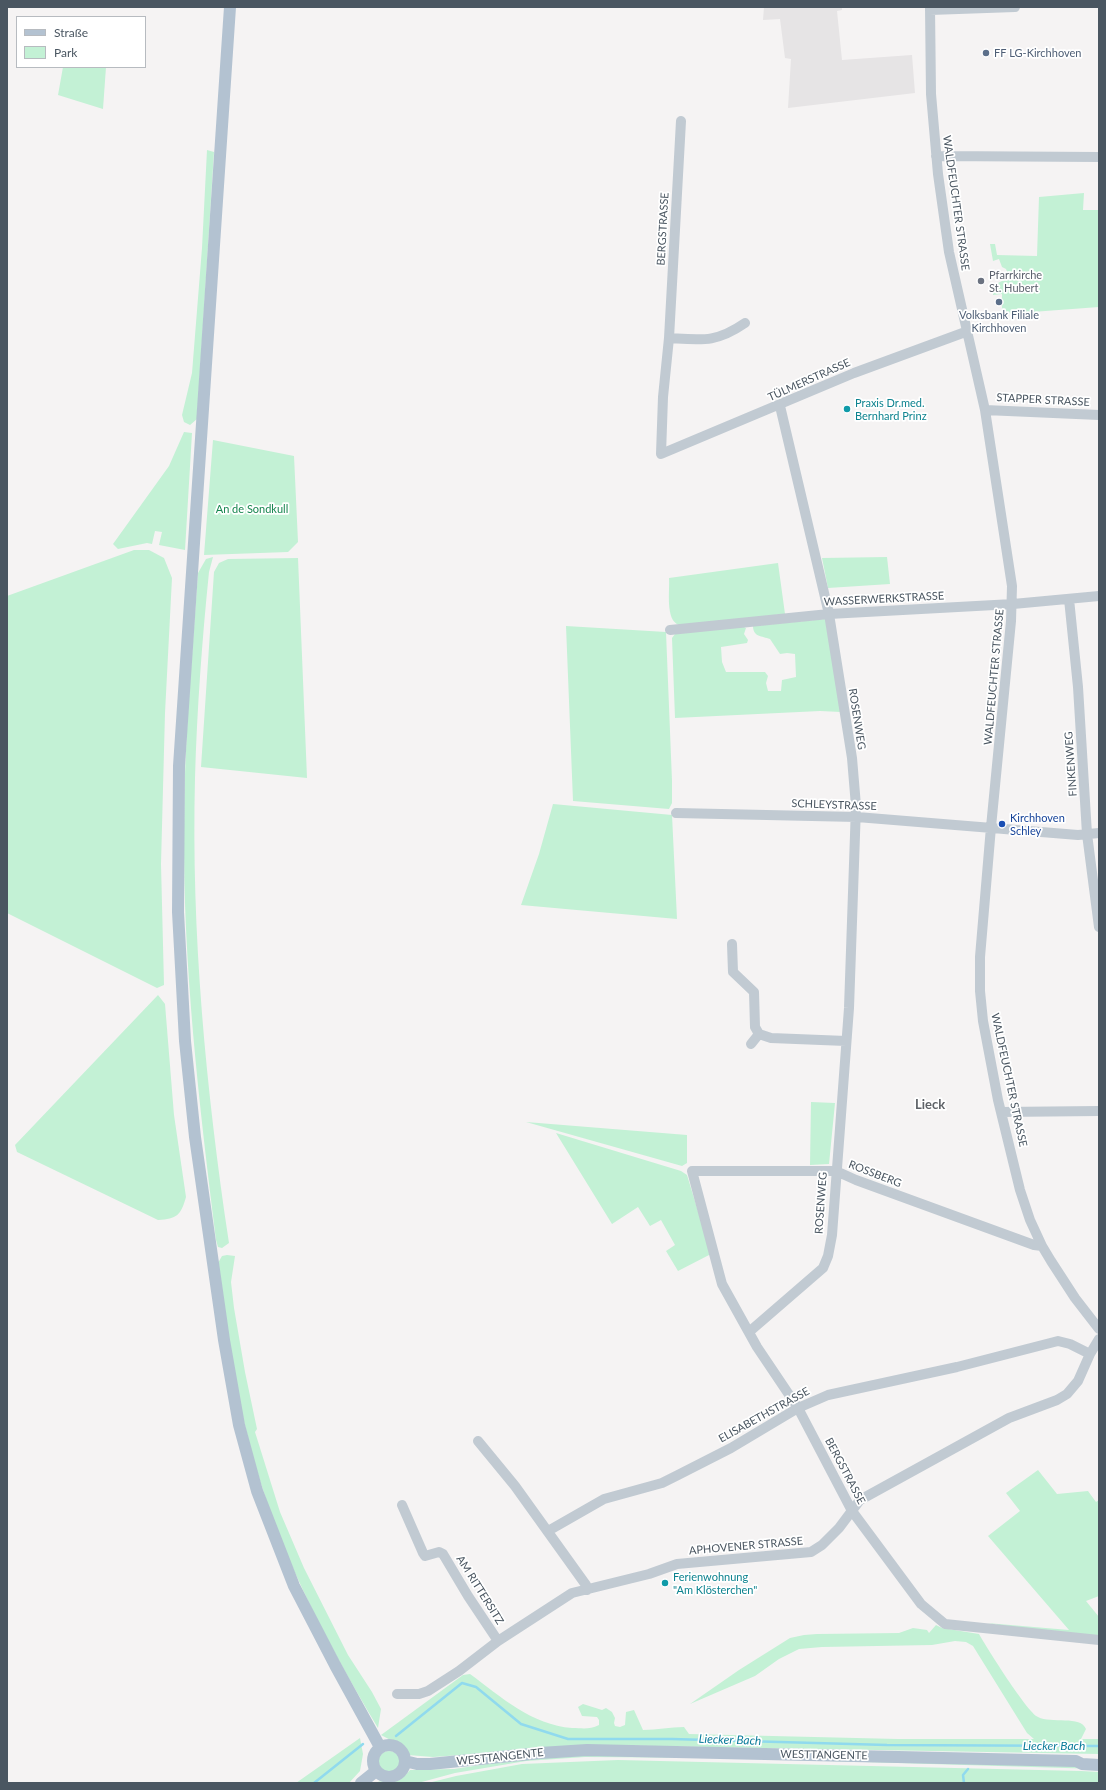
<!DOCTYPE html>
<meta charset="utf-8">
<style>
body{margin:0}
#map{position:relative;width:1106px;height:1790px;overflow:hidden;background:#f5f3f3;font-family:Lato,sans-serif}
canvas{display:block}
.frame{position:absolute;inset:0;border:8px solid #4a5661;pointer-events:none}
.legend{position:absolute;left:16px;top:16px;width:130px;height:52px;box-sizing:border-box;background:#fff;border:1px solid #b7bbc0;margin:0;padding:5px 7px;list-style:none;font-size:12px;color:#4a5661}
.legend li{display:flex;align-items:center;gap:8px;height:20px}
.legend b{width:20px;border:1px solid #b7bbc0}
</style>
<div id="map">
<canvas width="1106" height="1790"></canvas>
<div class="frame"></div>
<ul class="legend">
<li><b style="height:5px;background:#b3c2d1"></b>Straße</li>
<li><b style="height:11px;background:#c3f1d5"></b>Park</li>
</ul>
</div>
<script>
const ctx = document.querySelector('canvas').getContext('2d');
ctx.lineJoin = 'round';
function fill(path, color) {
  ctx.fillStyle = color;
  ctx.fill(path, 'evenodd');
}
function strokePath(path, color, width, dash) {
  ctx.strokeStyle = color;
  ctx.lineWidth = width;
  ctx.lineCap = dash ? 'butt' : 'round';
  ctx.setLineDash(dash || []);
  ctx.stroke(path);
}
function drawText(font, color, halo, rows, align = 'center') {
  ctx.font = font + ' Lato,sans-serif';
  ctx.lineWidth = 3.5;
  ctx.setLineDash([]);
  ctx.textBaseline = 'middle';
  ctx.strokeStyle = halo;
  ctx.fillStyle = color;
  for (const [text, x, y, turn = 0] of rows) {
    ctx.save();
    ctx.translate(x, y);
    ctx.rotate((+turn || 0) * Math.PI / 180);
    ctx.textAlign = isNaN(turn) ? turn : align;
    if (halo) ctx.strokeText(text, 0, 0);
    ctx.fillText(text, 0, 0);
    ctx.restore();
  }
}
const education = new Path2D(`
 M 764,7 L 842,7 L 842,10 L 837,11 L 842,60 L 912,55 L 915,93 L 788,108 L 791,59 L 785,58 L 780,19 L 763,20 Z`);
const green = new Path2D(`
 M 63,67 L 106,67 L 103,109 L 58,95 Z
 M 207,150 L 214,152 L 197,419 L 190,425 L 184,422 L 182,415 L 192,373 L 202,248 Z
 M 1084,193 L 1083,210 L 1099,210 L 1099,307 L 1005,314 L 1002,308 L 1002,294 L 993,295 L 993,290 L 999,287 L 998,283 L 1006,279 L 1008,274 L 1006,269 L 1002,267 L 999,259 L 993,261 L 990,244 L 995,244 L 997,255 L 1037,256 L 1039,197 Z
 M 184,432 L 192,433 L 185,550 L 159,545 L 162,532 L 155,531 L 152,544 L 147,543 L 118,549 L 113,544 L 169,466 Z
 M 213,440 L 294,456 L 298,542 L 288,552 L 204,555 Z
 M 134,550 L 149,550 L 164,558 L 172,578 L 165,713 L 161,864 L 164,985 L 157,988 L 7,913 L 7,596 Z
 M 213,557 L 209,572 C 202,641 197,709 195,778 C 191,933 206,1090 229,1243 L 222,1248 L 218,1247 L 216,1240 C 199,1103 183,967 184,829 C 184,744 192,658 198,573 L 206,559 Z
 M 887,557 L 890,584 L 828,588 L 822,558 Z
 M 298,558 L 307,778 L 201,767 L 214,572 L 219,563 L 228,559 Z
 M 778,563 L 785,614 L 679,625 C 665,620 670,591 669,578 Z
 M 825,619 L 827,623 L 841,712 L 820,711 L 675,718 L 672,638 L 675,634 L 742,626 L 746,628 L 744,634 L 748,640 L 747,643 L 721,647 L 722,662 L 726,672 L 765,672 L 768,676 L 766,683 L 768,691 L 781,691 L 782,680 L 796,677 L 795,654 L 787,653 L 780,654 L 770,639 C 762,636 753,637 753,626 Z
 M 566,626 L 666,632 L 672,781 L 672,803 L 669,809 L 573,801 Z
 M 553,804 L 672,815 L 677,919 L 521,905 L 539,854 Z
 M 158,995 L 165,1004 L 174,1115 L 186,1197 C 181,1215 177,1219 158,1220 L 17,1152 L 15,1145 Z
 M 811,1102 L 835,1103 L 829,1164 L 810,1165 Z
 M 526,1122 L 687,1135 L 687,1163 L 682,1166 Z
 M 556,1133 L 681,1171 L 687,1175 L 711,1254 L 678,1271 L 666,1251 L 675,1245 L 661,1220 L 650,1226 L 638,1207 L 612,1224 Z
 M 227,1255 L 235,1256 L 231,1282 L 234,1308 L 245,1372 L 257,1429 L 255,1432 L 280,1512 L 304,1568 L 348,1655 L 372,1692 L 381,1709 L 378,1728 C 324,1637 276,1548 250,1445 C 234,1386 227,1324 218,1263 L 222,1256 Z
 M 1038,1470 L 1057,1494 L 1088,1491 L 1096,1502 L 1099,1500 L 1099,1596 L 1086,1601 L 1099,1617 L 1099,1637 L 1030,1631 L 987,1623 L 1069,1630 L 988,1536 L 1020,1511 L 1006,1493 Z
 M 936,1625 L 942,1628 L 979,1634 C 987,1648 1027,1712 1038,1717 C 1051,1724 1081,1715 1086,1729 L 1081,1739 L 1099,1739 L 1099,1754 L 598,1745 L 433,1757 L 408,1755 L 402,1746 L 381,1735 L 463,1675 L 470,1674 C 501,1697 532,1725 572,1728 C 582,1728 589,1730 599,1725 L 599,1720 L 597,1717 L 582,1716 L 578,1707 L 583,1704 L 602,1710 L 606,1708 L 612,1712 L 615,1718 L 614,1723 L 615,1726 L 620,1727 L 625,1725 L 626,1712 L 634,1710 L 643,1730 C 657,1730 670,1727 684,1727 L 689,1734 L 898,1739 L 1034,1739 L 1027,1733 L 973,1646 L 966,1642 L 955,1641 L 932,1645 L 822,1647 L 799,1649 L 779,1659 L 755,1676 L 741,1682 L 690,1704 L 739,1670 L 790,1638 L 804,1635 L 817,1634 L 899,1633 L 913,1628 L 927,1630 L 929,1633 Z
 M 360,1738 L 363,1754 L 360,1771 L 349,1783 L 296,1783 Z
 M378 1762a11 11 0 1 1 22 0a11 11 0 1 1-22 0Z
 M 588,1755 L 1081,1765 L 1099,1769 L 729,1758 L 585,1757 L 526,1761 L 455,1773 L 418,1783 L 374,1783 C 391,1777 393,1790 410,1770 L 454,1769 L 527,1758 Z
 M 618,1760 L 1081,1771 L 1099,1772 L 1099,1783 L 428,1783 L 456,1776 L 522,1764 Z`);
const stream = new Path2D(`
 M 396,1736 L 462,1683 L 476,1687 L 521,1724 L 568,1739 L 672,1739 L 887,1745 L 1099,1746
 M 314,1783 L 363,1744
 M 964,1783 L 963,1775 L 968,1769`);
const minor = new Path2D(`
 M 930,7 L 931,94 L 938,174 L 949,252 L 985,410 L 1012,586 L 1011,621 L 991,827 L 980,957 L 980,991 L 983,1021 L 998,1100 L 1020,1190 L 1030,1220 L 1042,1246 L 1051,1261 L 1075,1298 L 1099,1329
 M 930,10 L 1015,7
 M 681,121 L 669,338 L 663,397 L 661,454 L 854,373 L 968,331
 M 936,156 L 1099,157
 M 669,338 C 702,340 716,343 745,323
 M 985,410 L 1099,415
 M 1069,599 L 1078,687 L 1087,834 L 1099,927
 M 670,630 L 829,614 L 1013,604 L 1099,596
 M 676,813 L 857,817 L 1078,835 L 1099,833
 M 732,944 L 733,972 L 754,992 L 755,1027 L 759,1034 L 771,1038 L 846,1041
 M 751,1044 L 759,1034
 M 1001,1112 L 1099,1111
 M 1042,1246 L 1034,1245 L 856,1180 L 836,1171 L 692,1171 L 722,1284 L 757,1347 L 798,1408 L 852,1511 L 921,1604 L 945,1624 L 1099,1640
 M 749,1332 L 823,1268 L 828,1256 L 832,1235 L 849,1008 L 856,806 L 852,758 L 829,614 L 780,406
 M 478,1441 L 515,1486 L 586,1585 L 587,1590
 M 402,1505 L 423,1553 L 425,1556 L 439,1552 L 443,1554 L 468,1596 L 498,1641
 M 548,1531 L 604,1499 L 662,1483 L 678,1475 L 731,1448 L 798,1408 L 828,1395 L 957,1367 L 1058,1341 L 1070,1344 L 1090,1354
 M 397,1694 L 419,1694 L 428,1691 L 459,1671 L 498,1641 L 572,1593 L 649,1574 L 677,1564 L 811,1552 L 822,1545 L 839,1528 L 860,1500 L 1009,1418 L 1057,1400 L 1067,1394 L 1078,1381 L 1090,1354 L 1099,1339`);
const major = new Path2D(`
 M 230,7 L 179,766 L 178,912 L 185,1041 L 195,1137 L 224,1340 L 239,1425 L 257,1491 L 294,1586 L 335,1665 L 380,1747
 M373 1761a16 16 0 1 1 32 0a16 16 0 1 1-32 0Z
 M 405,1761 L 417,1764 L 430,1764 L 540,1753 L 587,1750 L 1076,1761 L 1082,1764 L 1099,1765
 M 361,1783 L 376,1771`);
const markers = [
 [986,53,4,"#5c6f8a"],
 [981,281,4,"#6b7280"],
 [999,302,4,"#5c6f8a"],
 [847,409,4,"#0f9aa8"],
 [1002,824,4,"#1a4fb4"],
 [665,1583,4,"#0f9aa8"]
];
const serviceNames = [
 ["FF LG-Kirchhoven",994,53],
 ["Volksbank Filiale",999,315,"center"],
 ["Kirchhoven",999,328,"center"]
];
const streetNames = [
 ["WALDFEUCHTER STRASSE",956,203,82],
 ["BERGSTRASSE",663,229,-87],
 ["TÜLMERSTRASSE",809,380,-24],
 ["STAPPER STRASSE",1043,400,3],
 ["WASSERWERKSTRASSE",884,599,-3],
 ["WALDFEUCHTER STRASSE",994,677,-85],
 ["ROSENWEG",857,719,81],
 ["FINKENWEG",1071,764,-94],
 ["SCHLEYSTRASSE",834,805,2],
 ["WALDFEUCHTER STRASSE",1009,1080,78],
 ["ROSSBERG",875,1174,21],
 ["ROSENWEG",821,1203,-86],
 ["ELISABETHSTRASSE",764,1415,-29],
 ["BERGSTRASSE",845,1471,62],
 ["APHOVENER STRASSE",746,1546,-5],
 ["AM RITTERSITZ",480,1590,58],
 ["WESTTANGENTE",824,1755,1],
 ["WESTTANGENTE",500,1757,-6]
];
const worshipNames = [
 ["Pfarrkirche",989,275],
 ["St. Hubert",989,288]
];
const cultureNames = [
 ["Praxis Dr.med.",855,403],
 ["Bernhard Prinz",855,416],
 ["Ferienwohnung",673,1577],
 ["\"Am Klösterchen\"",673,1590]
];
const parkNames = [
 ["An de Sondkull",252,509]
];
const transitNames = [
 ["Kirchhoven",1010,818],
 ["Schley",1010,831]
];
const waterNames = [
 ["Liecker Bach",730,1740,2],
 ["Liecker Bach",1054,1746]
];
const quarterNames = [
 ["Lieck",930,1105]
];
fill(education, '#e6e4e5');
fill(green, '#c3f1d5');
strokePath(stream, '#90daee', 2.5);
strokePath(minor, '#c1cad2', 10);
strokePath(major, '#b3c2d1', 12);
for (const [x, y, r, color] of markers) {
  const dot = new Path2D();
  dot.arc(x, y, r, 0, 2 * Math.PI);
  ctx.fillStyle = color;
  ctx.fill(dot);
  strokePath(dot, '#fff', 1.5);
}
drawText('11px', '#4e5e75', '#fff', serviceNames, 'left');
drawText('11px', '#4a5661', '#fff', streetNames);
drawText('11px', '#5b616d', '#fff', worshipNames, 'left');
drawText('11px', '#0d838f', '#fff', cultureNames, 'left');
drawText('11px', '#17864f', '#fff', parkNames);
drawText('11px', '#164399', '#fff', transitNames, 'left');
drawText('italic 12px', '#0c7c9b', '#fff', waterNames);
drawText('bold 13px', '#5f6368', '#fff', quarterNames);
</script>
